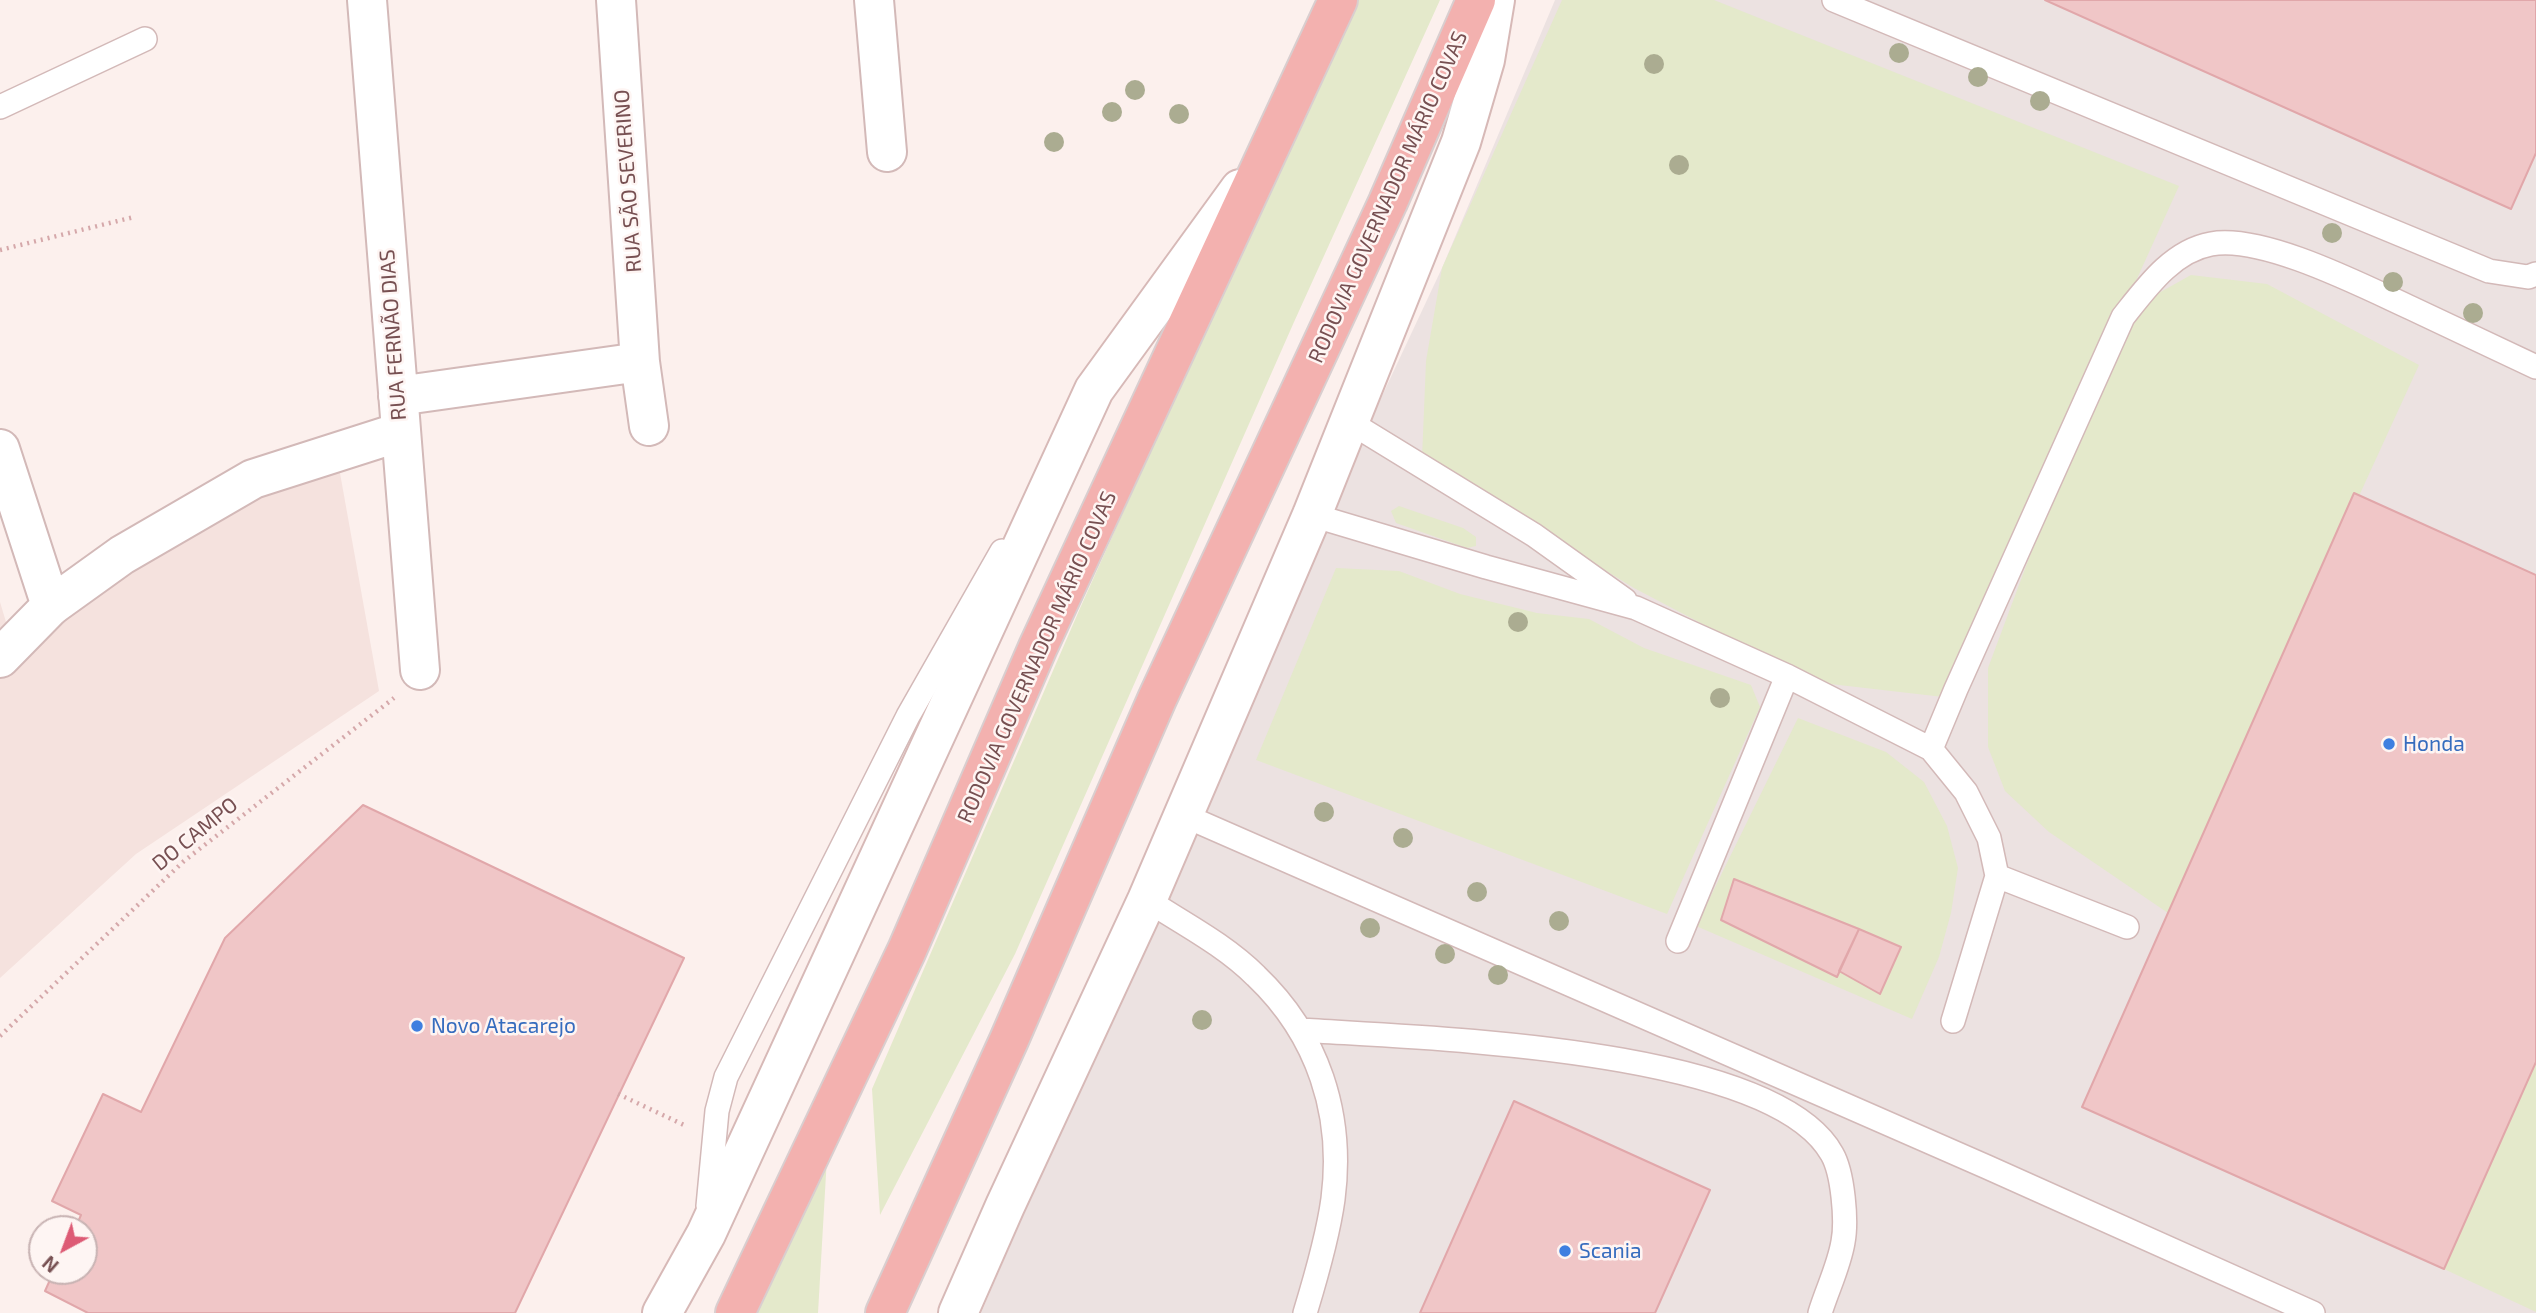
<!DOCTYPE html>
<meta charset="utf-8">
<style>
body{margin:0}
#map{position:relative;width:2536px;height:1313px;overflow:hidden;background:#fcf0ed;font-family:"Exo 2",sans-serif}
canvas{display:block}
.north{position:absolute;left:28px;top:1215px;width:70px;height:70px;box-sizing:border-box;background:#fef5f3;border:2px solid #c8b3b3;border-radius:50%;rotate:221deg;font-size:19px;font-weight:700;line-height:28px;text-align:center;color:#775052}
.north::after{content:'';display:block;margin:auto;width:24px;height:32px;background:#dd5b75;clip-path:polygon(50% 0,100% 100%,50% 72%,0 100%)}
</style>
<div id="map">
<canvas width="2536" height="1313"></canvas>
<div class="north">N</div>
</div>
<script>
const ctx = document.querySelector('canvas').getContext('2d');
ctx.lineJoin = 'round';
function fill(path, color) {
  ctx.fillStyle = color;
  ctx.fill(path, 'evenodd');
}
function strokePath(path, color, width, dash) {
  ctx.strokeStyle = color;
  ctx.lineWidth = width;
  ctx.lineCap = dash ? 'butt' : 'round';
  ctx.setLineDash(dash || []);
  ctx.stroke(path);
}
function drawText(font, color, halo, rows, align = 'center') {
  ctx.font = font + ' "Exo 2",sans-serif';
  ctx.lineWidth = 5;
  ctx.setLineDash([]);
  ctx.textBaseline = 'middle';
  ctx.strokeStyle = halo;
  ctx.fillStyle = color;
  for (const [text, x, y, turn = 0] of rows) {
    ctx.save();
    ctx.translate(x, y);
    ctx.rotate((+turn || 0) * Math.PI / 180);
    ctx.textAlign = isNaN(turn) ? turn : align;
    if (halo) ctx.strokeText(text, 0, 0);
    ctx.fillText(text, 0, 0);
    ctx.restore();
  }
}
const residential = new Path2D(`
 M 333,434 L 379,691 L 136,854 L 0,978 L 0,602 L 6,622 Z`);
const industrial = new Path2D(`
 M 1555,0 L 2536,0 L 2536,1313 L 981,1313 L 1307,556 L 1442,268 Z`);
const green = new Path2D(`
 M 1353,0 L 1440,0 L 1294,322 L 1015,954 L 880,1215 L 872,1089 L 1081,606 Z
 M 1562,0 L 1714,0 L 2179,186 L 2121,314 L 2191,275 L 2267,284 L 2419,365 L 2168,913 L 2049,832 L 2005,791 L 1988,747 L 1988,668 L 2113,333 L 1952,698 L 1813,682 L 1634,588 L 1422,458 L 1426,361 L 1442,268 Z
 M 1399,506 L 1463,528 L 1476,537 L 1476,546 L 1467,548 L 1396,523 L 1391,511 Z
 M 1336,568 L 1399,571 L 1460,594 L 1537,613 L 1589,619 L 1644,648 L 1751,685 L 1760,707 L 1667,914 L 1256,760 Z
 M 1798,718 L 1886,752 L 1924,782 L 1947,826 L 1958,868 L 1951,913 L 1939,957 L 1912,1019 L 1696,926 Z
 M 2536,1062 L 2536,1312 L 2444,1269 Z
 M 827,1157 L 818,1313 L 755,1313 Z`);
const building = new Path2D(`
 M 2045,0 L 2536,0 L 2536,153 L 2511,209 Z
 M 2354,493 L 2536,575 L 2536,1062 L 2444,1269 L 2082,1107 Z
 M 363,805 L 684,958 L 515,1313 L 88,1313 L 45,1291 L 54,1271 L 84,1271 L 84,1229 L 75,1229 L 81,1215 L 52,1201 L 103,1094 L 141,1112 L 225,938 Z
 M 1734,879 L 1859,929 L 1837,977 L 1721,920 Z
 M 1859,929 L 1901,947 L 1880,994 L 1839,971 Z
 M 1514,1101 L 1710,1190 L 1655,1313 L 1420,1313 Z`);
const path = new Path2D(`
 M 0,250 L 134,217
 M 0,1036 L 184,861 L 394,698
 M 618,1094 L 684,1125`);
const service = new Path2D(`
 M 1834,0 L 2489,271 L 2528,277 L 2536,274
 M 0,107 L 145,39
 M 1348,421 L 1534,535 L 1625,600
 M 1312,515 L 1486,567 L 1636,608 L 1787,676 L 1931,749 L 1956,689 L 2123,317 C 2146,288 2172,251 2211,244 C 2262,234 2363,286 2411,308 C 2453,328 2494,347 2536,367
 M 1931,749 L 1966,792 L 1989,838 L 1997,876 L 2127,927
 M 1183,815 L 1987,1167 L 2313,1313
 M 1147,900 C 1184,924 1225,945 1256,976 C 1318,1035 1344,1114 1333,1199 C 1328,1236 1316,1277 1305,1313
 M 1678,941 L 1787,676
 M 1953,1021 L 1997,876
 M 1301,1030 C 1416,1038 1772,1046 1832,1154 C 1843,1173 1847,1221 1843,1242 C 1839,1266 1827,1290 1820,1313
 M 708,1206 L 717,1111 L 726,1077 L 908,716 L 1002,551`);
const minor = new Path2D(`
 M 367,0 L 420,670
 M 616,0 L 640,362 L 649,426
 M 874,0 L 887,152
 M 398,396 L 640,362
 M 51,606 L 122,555 L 253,479 L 400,432`);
const tertiary = new Path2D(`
 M 0,449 L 51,606 L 0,658`);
const secondary = new Path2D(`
 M 662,1313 L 706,1234 L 1094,390 L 1240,189
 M 958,1313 L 1005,1206 L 1147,900 L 1312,515 L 1461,142 L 1485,60 L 1495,0`);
const trunk = new Path2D(`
 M 735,1313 L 907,950 L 1038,647 L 1338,0
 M 885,1313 L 1009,1040 L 1157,699 L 1388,202 L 1476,0`);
const trees = [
 [1899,53],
 [1654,64],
 [1978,77],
 [1135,90],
 [2040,101],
 [1112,112],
 [1179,114],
 [1054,142],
 [1679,165],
 [2332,233],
 [2393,282],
 [2473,313],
 [1518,622],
 [1720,698],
 [1324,812],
 [1403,838],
 [1477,892],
 [1559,921],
 [1370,928],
 [1445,954],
 [1498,975],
 [1202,1020]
];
const markers = [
 [2389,744,7,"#3f7fe0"],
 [417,1026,7,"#3f7fe0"],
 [1565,1251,7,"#3f7fe0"]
];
const streetNames = [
 ["RUA SÃO SEVERINO",628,181,-94],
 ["RODOVIA GOVERNADOR MÁRIO COVAS",1388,197,-66],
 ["RUA FERNÃO DIAS",393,335,-94],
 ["RODOVIA GOVERNADOR MÁRIO COVAS",1037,657,-66],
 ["DO CAMPO",195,834,-39]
];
const shopNames = [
 ["Honda",2403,744],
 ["Novo Atacarejo",431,1026],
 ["Scania",1579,1251]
];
fill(residential, '#f5e2de');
fill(industrial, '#ece2e1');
fill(green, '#e4e9cb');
fill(building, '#f0c6c7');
strokePath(building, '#e1a7aa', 2);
strokePath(service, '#d3b9b8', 26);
strokePath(minor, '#d3b9b8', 42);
strokePath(tertiary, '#d3b9b8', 42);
strokePath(secondary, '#d7b9b7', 42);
strokePath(trunk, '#d9cecf', 42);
strokePath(path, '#d5a8aa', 4.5, [2, 5]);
strokePath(service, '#fff', 23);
strokePath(minor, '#fff', 38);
strokePath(tertiary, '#fff', 38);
strokePath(secondary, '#fff', 38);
strokePath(trunk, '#f3b1af', 38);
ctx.fillStyle = '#abac91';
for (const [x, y] of trees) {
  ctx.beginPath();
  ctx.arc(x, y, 10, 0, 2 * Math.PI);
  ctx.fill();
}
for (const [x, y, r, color] of markers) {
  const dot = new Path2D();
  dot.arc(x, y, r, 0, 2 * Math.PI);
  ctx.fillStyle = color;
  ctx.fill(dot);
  strokePath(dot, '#fef5f3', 2.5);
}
drawText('21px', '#775052', '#fef5f3', streetNames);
drawText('21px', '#366cbe', '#fef5f3', shopNames, 'left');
</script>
